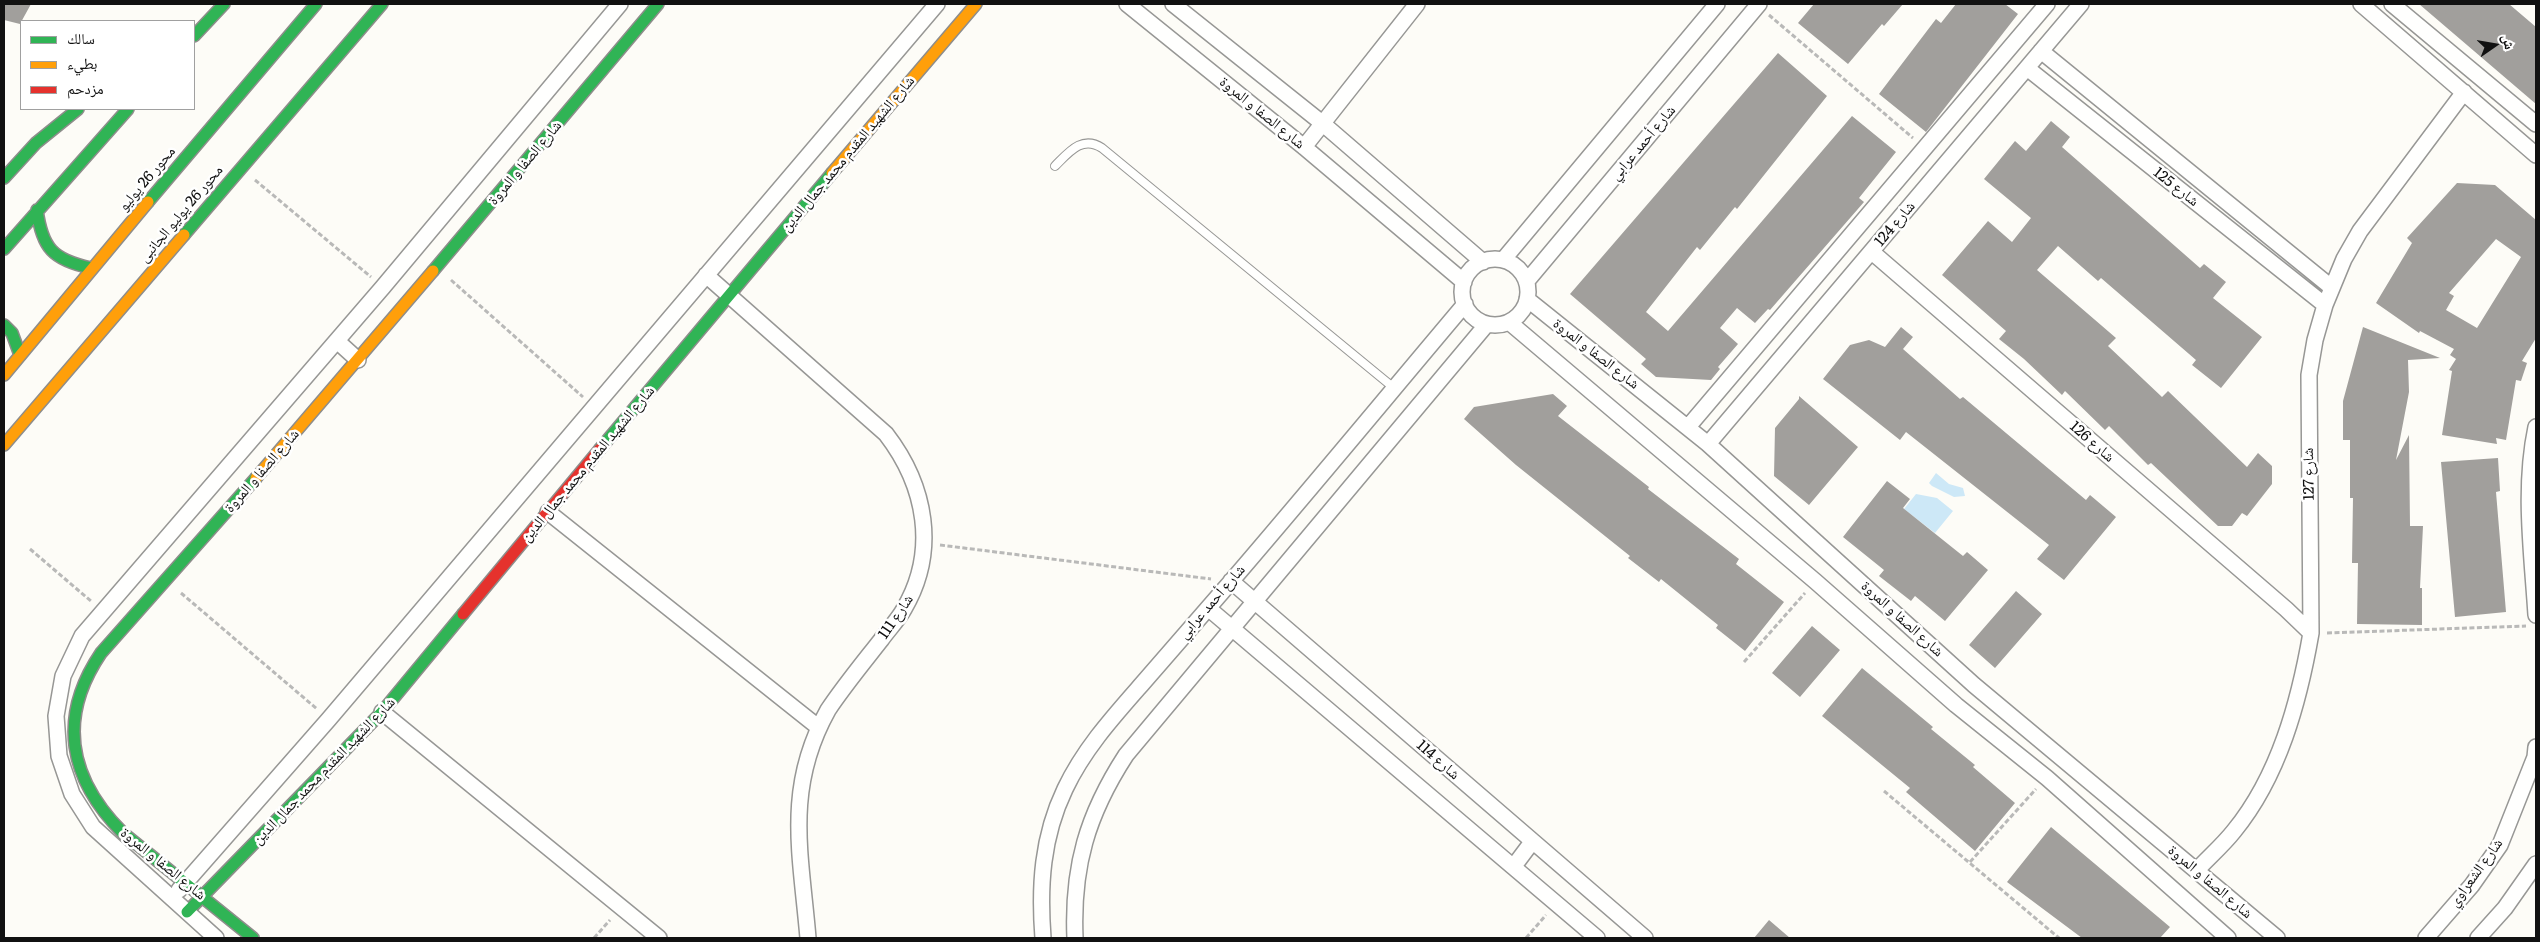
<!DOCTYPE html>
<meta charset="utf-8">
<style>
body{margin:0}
#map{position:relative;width:2540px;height:942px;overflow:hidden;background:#fdfcf7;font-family:Literata,"Noto Naskh Arabic",serif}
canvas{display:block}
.frame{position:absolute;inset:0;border:5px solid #111;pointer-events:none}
.legend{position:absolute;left:20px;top:20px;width:175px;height:90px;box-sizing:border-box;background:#fff;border:1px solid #a0a0a0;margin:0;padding:6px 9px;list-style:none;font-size:15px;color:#111}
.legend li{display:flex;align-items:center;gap:10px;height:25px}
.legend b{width:25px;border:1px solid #a0a0a0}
.north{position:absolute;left:2470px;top:20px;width:50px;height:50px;-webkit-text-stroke:4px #fff;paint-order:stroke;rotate:77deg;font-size:14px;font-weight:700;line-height:20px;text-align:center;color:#111}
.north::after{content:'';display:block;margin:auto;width:18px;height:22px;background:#111;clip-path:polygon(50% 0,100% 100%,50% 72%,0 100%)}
</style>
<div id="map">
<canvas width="2540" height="942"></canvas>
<div class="frame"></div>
<ul class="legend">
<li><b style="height:6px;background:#30b455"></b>سالك</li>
<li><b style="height:6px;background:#ff9f0a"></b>بطيء</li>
<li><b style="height:6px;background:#e5322d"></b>مزدحم</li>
</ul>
<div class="north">ش</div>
</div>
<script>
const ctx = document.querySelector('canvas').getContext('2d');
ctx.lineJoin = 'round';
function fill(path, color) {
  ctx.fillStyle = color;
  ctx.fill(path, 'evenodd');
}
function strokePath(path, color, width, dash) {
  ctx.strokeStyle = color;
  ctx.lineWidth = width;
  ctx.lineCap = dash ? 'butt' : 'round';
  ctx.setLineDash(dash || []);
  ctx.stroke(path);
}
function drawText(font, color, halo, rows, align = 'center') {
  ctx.font = font + ' Literata,"Noto Naskh Arabic",serif';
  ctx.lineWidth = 5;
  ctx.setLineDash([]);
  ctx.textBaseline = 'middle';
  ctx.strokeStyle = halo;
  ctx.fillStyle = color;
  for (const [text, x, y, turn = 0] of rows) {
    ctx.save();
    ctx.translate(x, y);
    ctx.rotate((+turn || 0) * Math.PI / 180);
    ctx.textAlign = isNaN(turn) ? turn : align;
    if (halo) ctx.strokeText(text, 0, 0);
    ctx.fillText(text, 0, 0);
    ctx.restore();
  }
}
const water = new Path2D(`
 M 1936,473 L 1949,484 L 1963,488 L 1965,496 L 1954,497 L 1932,486 L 1929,483 Z
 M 1916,494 L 1937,498 L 1953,511 L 1935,533 L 1904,509 Z`);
const building = new Path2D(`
 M 4,4 L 31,4 L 20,24 L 4,20 Z
 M 1814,4 L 1903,4 L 1884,26 L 1882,24 L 1848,64 L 1798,23 Z
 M 1956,4 L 2005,4 L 2018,14 L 1926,132 L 1879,94 L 1936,19 L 1941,23 Z
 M 2419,4 L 2509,4 L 2536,27 L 2536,104 Z
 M 1778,53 L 1827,96 L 1737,209 L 1735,207 L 1700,250 L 1697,247 L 1646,312 L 1668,331 L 1852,116 L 1896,152 L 1859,198 L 1864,202 L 1770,310 L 1768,309 L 1755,323 L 1737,308 L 1720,328 L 1738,344 L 1718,367 L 1720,369 L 1711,380 L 1656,377 L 1641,364 L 1646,359 L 1570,294 Z
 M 2051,121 L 2070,137 L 2062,147 L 2200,268 L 2204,264 L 2226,282 L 2213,298 L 2262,337 L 2221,388 L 2192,365 L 2196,360 L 2101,278 L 2098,281 L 2058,246 L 2037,270 L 2116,338 L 2108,346 L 2162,397 L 2168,391 L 2247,467 L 2258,453 L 2272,466 L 2272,484 L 2247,516 L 2242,513 L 2232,526 L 2218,526 L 2151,463 L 2148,465 L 2109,426 L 2105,430 L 2065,391 L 2062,395 L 2024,359 L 1999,339 L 2006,331 L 1942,275 L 1988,221 L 2012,242 L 2031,218 L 1984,179 L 2015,141 L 2026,151 Z
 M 2457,183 L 2495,185 L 2536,220 L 2536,338 L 2522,361 L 2527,363 L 2521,381 L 2516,380 L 2506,440 L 2496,438 L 2497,444 L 2442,435 L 2452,371 L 2449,370 L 2456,359 L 2450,355 L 2454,349 L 2420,331 L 2419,333 L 2376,303 L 2412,243 L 2407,238 ZM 2496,239 L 2521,257 L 2477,328 L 2446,310 L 2454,296 L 2449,293 Z
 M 1901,327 L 1913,337 L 1903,349 L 1960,399 L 1963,397 L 2086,500 L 2090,495 L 2116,517 L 2064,580 L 2037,559 L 2049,545 L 1906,432 L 1900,440 L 1823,379 L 1850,345 L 1869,340 L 1885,347 Z
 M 2363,327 L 2440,358 L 2408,360 L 2409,392 L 2396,460 L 2409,435 L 2410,526 L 2423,526 L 2420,588 L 2422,588 L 2422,625 L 2357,624 L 2358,563 L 2352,563 L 2353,498 L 2350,498 L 2350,440 L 2343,440 L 2343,401 Z
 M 1553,394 L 1567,406 L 1558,416 L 1649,487 L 1648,489 L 1739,559 L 1736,564 L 1784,602 L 1745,651 L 1716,628 L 1718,625 L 1661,579 L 1659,582 L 1628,558 L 1630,556 L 1516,465 L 1464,419 L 1474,407 Z
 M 1799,396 L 1858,447 L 1809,505 L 1774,476 L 1775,428 L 1799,399 Z
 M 2498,458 L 2500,491 L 2496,492 L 2506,612 L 2455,617 L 2441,462 Z
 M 1887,481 L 1910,499 L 1903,508 L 1963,556 L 1967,552 L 1988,570 L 1945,621 L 1915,596 L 1911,601 L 1879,576 L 1884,570 L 1843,537 Z
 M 2016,591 L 2042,614 L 1995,668 L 1969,645 Z
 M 1812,626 L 1840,650 L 1800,697 L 1772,673 Z
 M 1862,668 L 1933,727 L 1931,729 L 1975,765 L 1973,767 L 2015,803 L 1975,851 L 1906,792 L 1910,788 L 1822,716 Z
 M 2051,827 L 2170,927 L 2160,938 L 2082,938 L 2007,882 Z
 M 1769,920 L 1790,938 L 1754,938 Z`);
const path = new Path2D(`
 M 1769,15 L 1913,138
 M 255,180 L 371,277
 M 451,280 L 583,397
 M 940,545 L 1211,579
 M 30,549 L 92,602
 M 181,593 L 317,709
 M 2327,633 L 2526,626
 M 1744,662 L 1805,593
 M 1884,791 L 2059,938
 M 1970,862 L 2036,789
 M 594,938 L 610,920
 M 1526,938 L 1546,915`);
const lane = new Path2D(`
 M 1055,166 C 1069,152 1082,135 1102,148 L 1394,388`);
const street = new Path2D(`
 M 1127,4 L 1304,147 L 1464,282
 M 1173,4 L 1322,123 L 1483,262
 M 2361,4 L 2536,155
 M 2392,4 L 2536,124
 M 2041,51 L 2331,287
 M 2027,68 L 2325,305
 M 1304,147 L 1417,4
 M 1872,252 L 2286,609 L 2311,633
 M1462 292a33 33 0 1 1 66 0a33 33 0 1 1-66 0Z
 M 1503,260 L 1717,4
 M 706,275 L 886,434 C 926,486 938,551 904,609 C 898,620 888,630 881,640 C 863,663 844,686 828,710 C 784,789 801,854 808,938
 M 1527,281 L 1759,4
 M 1527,299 L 1708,444 L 1974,685 L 2277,938
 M 1509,322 L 1815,581 L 1956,705 L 2047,778 L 2228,938
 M 337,341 L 358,360
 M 1688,427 L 2047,4
 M 2536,427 C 2523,489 2532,552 2536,615
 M 1708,444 L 2081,4
 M 548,512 L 818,727
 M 1231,581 L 1645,938
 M 1208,608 L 1597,938
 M 382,712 L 659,938
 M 1514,866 L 1532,842
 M 2197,870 C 2209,857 2223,845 2234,831 C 2279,776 2299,702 2311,633 L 2309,375 L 2315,340 L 2325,305 L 2344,259 L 2360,231 L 2464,92
 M 179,890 L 329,719 L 937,4
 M 216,938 L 93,827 L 72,794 L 59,756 L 56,716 L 63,676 L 82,636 L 383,287 L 620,4
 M 1043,938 C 1039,886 1042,837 1065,789 C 1084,749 1113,717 1142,684 C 1168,654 1195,623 1222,592 C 1304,497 1384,400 1465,304
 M 1075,938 C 1072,867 1087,815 1126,755 L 1487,324
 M 2426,938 L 2472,885 L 2500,845 L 2535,757 L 2536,747
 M 2478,938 L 2505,908 L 2536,864`);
const fast = new Path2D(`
 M 194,36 L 224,4
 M 4,178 L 36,143 L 78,109
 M 148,202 L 316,4
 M 37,210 C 42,248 53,260 91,268
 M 184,235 L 382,4
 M 4,249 L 128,109
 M 433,271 L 658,4
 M 4,325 L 12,333 L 20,355
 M 600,449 L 832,173
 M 187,912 L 382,712 L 463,614
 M 253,938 L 123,833 C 69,779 57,718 101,653 L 256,478`);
const slow = new Path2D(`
 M 832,173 L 976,4
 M 4,375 L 148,202
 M 4,445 L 184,235
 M 256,478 L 433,271`);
const jam = new Path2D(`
 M 463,614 L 600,449`);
const streetNames = [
 ["شارع الصفا و المروة",1262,113,39],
 ["شارع أحمد عرابي",1643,143,-50],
 ["شارع الشهيد المقدم محمد جمال الدين",848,154,-50],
 ["شارع الصفا و المروة",525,163,-50],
 ["محور 26 يوليو",147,179,-50],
 ["شارع 125",2176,187,38],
 ["محور 26 يوليو الجانبى",181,214,-50],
 ["شارع 124",1895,224,-50],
 ["شارع الصفا و المروة",1596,354,38],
 ["شارع 126",2092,442,41],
 ["شارع الشهيد المقدم محمد جمال الدين",588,464,-50],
 ["شارع الصفا و المروة",262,471,-49],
 ["شارع 127",2309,474,-91],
 ["شارع أحمد عرابي",1212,602,-49],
 ["شارع 111",896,617,-56],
 ["شارع الصفا و المروة",1902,619,42],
 ["شارع 114",1438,760,41],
 ["شارع الشهيد المقدم محمد جمال الدين",324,771,-46],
 ["شارع الصفا و المروة",163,864,39],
 ["شارع الشعراوي",2476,873,-54],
 ["شارع الصفا و المروة",2210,882,40]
];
fill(water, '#cde8f7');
fill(building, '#a19f9c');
strokePath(lane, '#979795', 10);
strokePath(street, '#979795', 18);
strokePath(fast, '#8e8d8b', 14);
strokePath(slow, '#8e8d8b', 14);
strokePath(jam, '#8e8d8b', 14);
strokePath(path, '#b9b9b8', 3, [5, 2.5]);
strokePath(lane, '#fffffe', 8);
strokePath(street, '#fffffe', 15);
strokePath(fast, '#30b455', 11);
strokePath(slow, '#ff9f0a', 11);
strokePath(jam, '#e5322d', 11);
drawText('15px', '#111', '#fff', streetNames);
</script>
